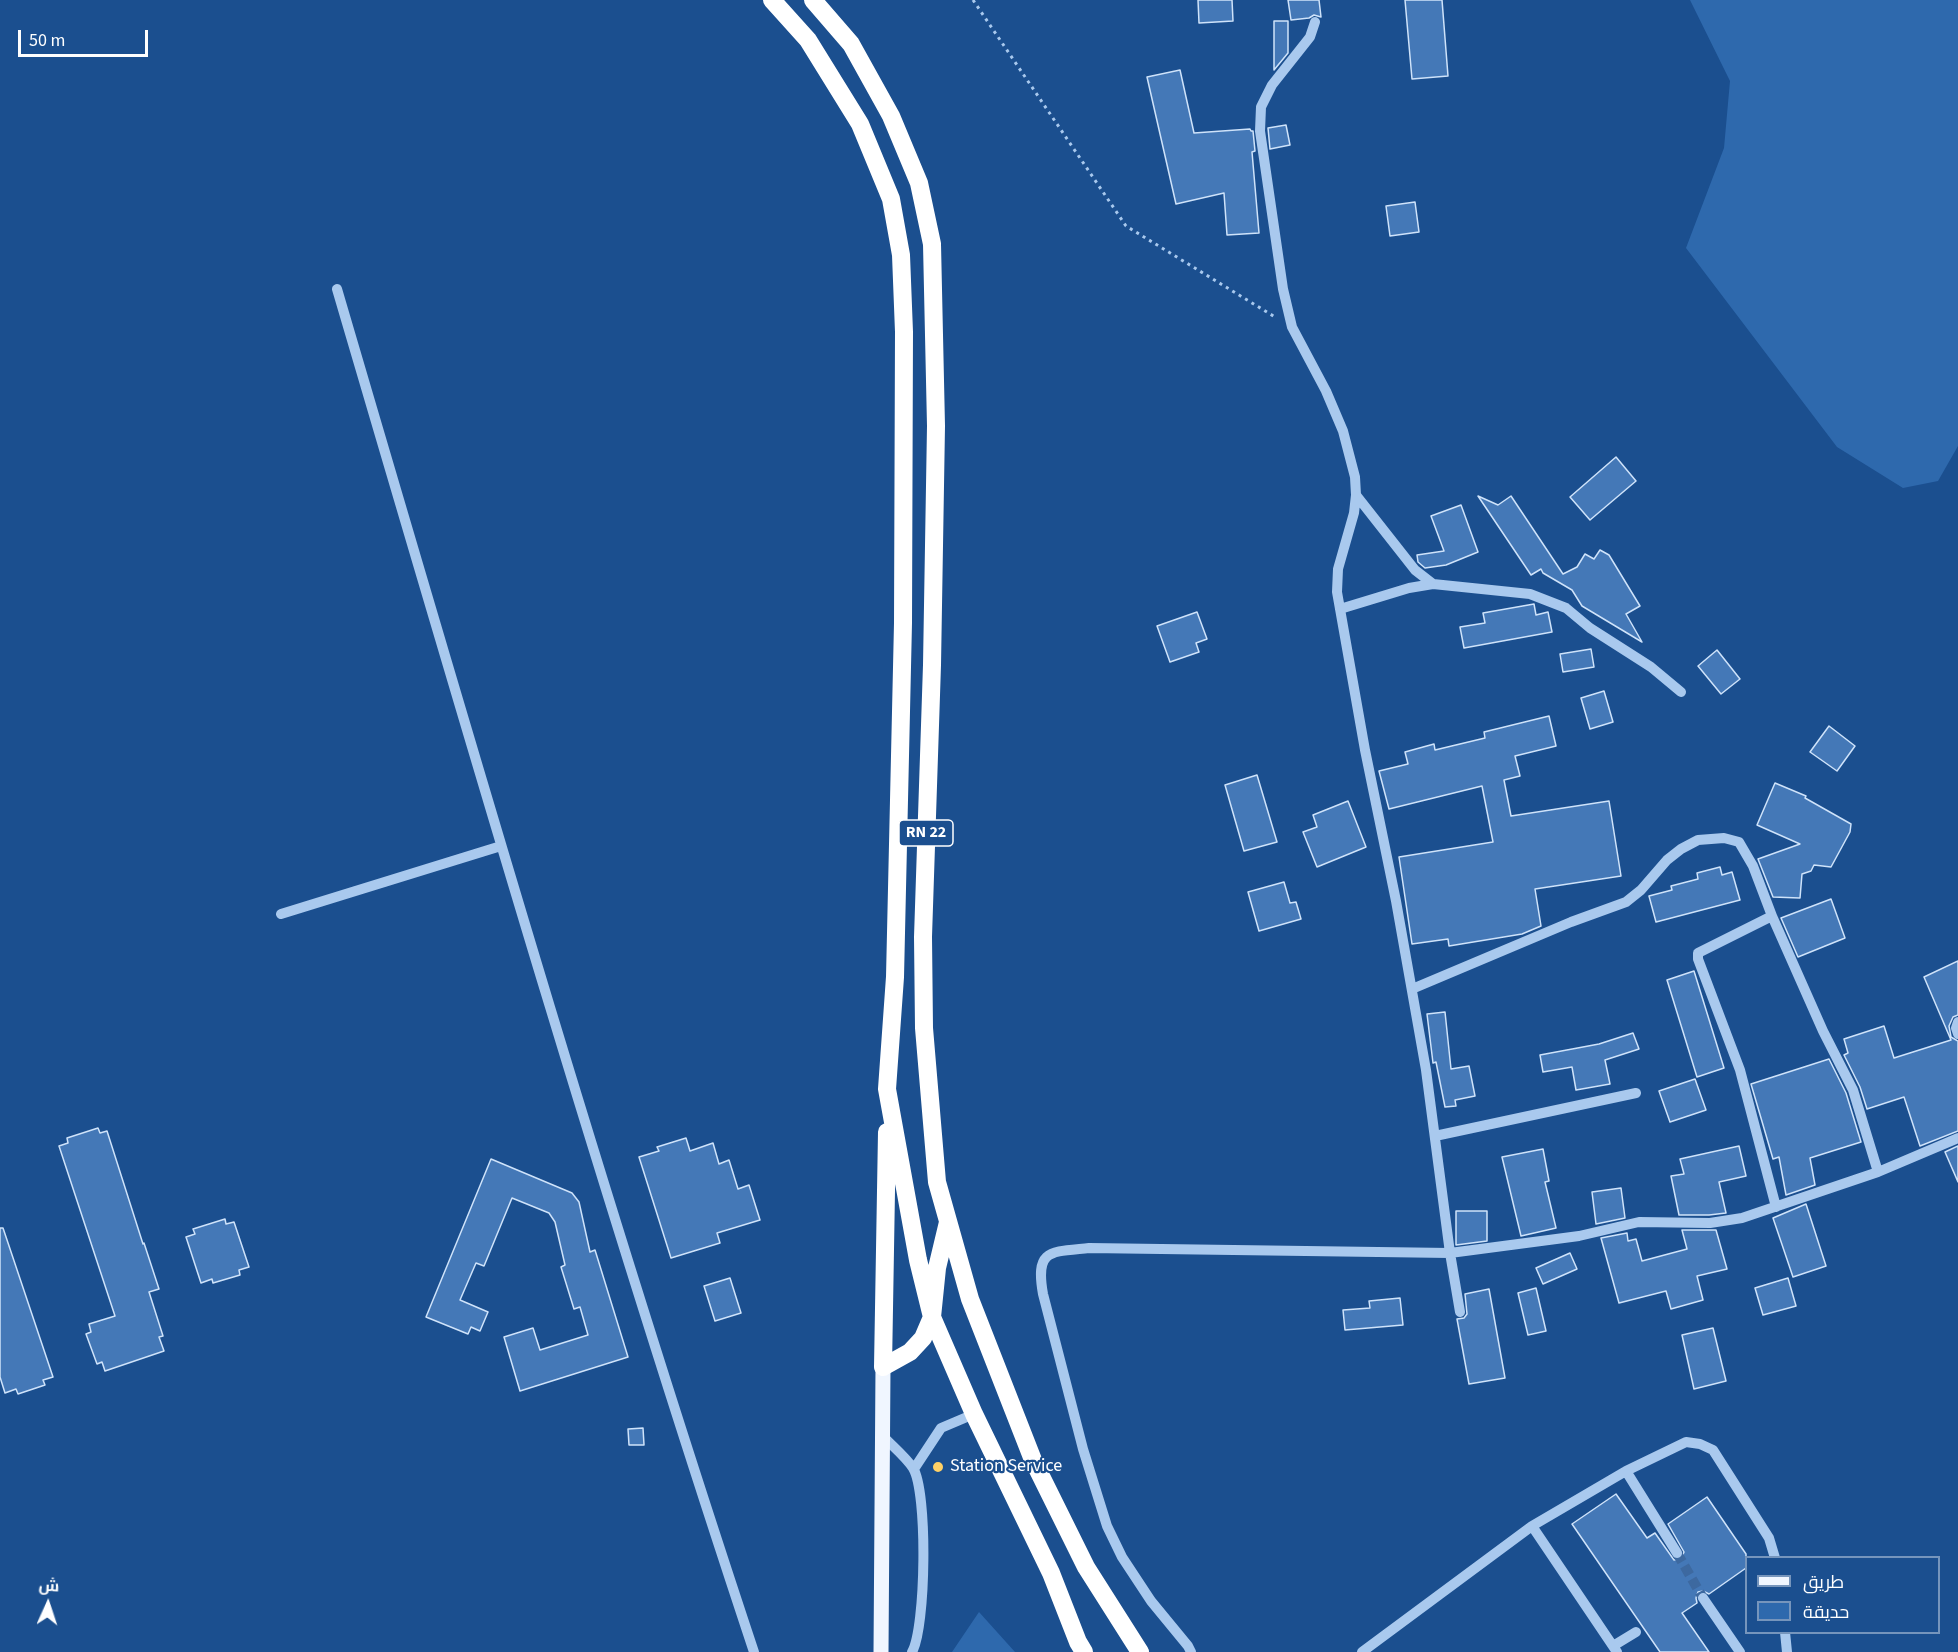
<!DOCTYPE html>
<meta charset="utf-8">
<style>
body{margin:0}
#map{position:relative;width:1958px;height:1652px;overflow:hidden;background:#1b4f8f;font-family:"Source Sans 3",Cairo,sans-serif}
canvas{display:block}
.legend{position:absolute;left:1745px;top:1556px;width:195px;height:78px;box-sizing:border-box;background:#1b4f8f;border:2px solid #7695bc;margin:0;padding:8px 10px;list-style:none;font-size:18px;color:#fff}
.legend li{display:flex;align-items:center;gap:12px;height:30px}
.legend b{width:30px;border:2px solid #7695bc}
.north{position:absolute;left:18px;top:1574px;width:60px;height:60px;-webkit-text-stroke:4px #1b4f8f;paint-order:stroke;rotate:3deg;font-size:16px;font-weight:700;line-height:24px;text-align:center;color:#fff}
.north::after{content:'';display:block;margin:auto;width:21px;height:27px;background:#fff;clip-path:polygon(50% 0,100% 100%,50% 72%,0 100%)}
.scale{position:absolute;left:18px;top:30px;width:130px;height:27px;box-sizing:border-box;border:3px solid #fff;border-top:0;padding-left:8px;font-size:18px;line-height:21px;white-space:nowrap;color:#fff;-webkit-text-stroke:4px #1b4f8f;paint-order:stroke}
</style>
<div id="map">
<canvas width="1958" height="1652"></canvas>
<ul class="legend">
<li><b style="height:8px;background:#f0f6ff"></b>طريق</li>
<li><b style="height:16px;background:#2e69ad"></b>حديقة</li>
</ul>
<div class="north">ش</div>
<div class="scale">50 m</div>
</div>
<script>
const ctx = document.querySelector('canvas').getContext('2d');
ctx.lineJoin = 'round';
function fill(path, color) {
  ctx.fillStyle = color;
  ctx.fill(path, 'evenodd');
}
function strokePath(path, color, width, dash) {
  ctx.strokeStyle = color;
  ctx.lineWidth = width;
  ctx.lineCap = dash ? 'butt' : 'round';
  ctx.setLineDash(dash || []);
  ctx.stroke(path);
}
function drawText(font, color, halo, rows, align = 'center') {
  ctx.font = font + ' "Source Sans 3",sans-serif';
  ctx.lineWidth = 4.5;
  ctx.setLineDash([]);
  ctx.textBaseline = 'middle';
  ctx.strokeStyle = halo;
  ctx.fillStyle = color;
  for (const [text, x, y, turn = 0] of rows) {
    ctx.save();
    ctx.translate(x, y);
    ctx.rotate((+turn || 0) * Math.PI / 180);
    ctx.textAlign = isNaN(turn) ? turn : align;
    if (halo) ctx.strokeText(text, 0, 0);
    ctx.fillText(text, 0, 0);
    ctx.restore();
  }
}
const green = new Path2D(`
 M 1690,0 L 1958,0 L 1958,446 L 1938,481 L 1903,488 L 1837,447 L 1686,248 L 1724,148 L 1730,81 Z
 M 979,1612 L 1015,1652 L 952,1652 Z`);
const building = new Path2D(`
 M 1198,0 L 1232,0 L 1233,21 L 1199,23 Z
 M 1288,0 L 1319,0 L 1321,17 L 1314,15 L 1309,18 L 1291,20 Z
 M 1405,0 L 1442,0 L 1448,76 L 1412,79 Z
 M 1274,21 L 1288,21 L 1288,53 L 1274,70 Z
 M 1180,70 L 1194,133 L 1250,129 L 1251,131 L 1253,131 L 1255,151 L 1252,152 L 1259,233 L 1227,235 L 1224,193 L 1176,204 L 1147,77 Z
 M 1286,125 L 1290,145 L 1270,149 L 1268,128 Z
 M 1415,202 L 1419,232 L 1390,236 L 1386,206 Z
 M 1616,457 L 1636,481 L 1590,520 L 1570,497 Z
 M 1478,496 L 1498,505 L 1511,496 L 1563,574 L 1577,567 L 1585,554 L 1594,559 L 1600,550 L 1609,555 L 1640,606 L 1626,614 L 1642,642 L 1582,606 L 1572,590 L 1543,573 L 1541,569 L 1531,575 Z
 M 1461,505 L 1478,552 L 1446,565 L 1425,568 L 1418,562 L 1417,555 L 1444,551 L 1431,516 Z
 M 1534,604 L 1536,615 L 1548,612 L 1552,632 L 1464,648 L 1460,627 L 1485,623 L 1483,613 Z
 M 1197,612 L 1207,639 L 1196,643 L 1199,652 L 1170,662 L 1157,626 Z
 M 1591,649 L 1594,667 L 1563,672 L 1560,654 Z
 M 1717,650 L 1740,679 L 1721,694 L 1698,666 Z
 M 1604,691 L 1613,722 L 1590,729 L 1581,698 Z
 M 1549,716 L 1556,746 L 1515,756 L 1520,776 L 1504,780 L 1511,816 L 1609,801 L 1621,876 L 1535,889 L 1541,926 L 1522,934 L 1449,946 L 1448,939 L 1412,944 L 1399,857 L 1493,842 L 1482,786 L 1389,809 L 1379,771 L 1408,764 L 1405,752 L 1434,744 L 1435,750 L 1485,738 L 1484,732 Z
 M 1829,726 L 1855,746 L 1837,771 L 1810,752 Z
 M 1257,775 L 1277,842 L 1244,851 L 1225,785 Z
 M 1775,783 L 1806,796 L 1805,798 L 1851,824 L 1850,832 L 1831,867 L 1814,865 L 1811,871 L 1802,874 L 1800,898 L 1773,897 L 1758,859 L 1800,844 L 1757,825 Z
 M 1348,801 L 1366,847 L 1317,867 L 1303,832 L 1317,827 L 1313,815 Z
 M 1720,867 L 1722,875 L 1732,872 L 1740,900 L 1656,922 L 1649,896 L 1672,890 L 1671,886 L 1698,879 L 1697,873 Z
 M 1284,882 L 1290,903 L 1296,902 L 1301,919 L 1259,931 L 1248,892 Z
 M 1831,899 L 1845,938 L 1798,957 L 1781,918 Z
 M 1958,961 L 1958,1015 L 1953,1017 L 1949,1026 L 1951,1037 L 1958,1041 L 1958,1131 L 1920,1146 L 1904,1097 L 1867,1109 L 1860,1087 L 1844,1055 L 1848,1053 L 1844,1039 L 1884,1026 L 1894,1058 L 1951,1040 L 1924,977 Z
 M 1694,971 L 1724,1068 L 1697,1077 L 1667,980 Z
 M 1445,1012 L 1451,1069 L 1469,1066 L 1475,1096 L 1455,1100 L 1456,1106 L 1445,1107 L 1436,1062 L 1433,1063 L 1427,1014 Z
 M 1633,1033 L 1639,1049 L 1605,1060 L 1610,1084 L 1576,1090 L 1572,1067 L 1543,1072 L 1540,1055 L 1599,1044 Z
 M 1829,1059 L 1846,1093 L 1861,1142 L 1810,1158 L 1815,1185 L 1786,1195 L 1779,1157 L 1773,1159 L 1751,1084 Z
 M 1695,1079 L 1706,1110 L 1670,1122 L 1659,1091 Z
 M 98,1128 L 100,1133 L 107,1131 L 143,1244 L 144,1243 L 159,1289 L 149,1292 L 163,1336 L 159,1337 L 164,1351 L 105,1371 L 102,1362 L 97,1364 L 86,1334 L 91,1332 L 89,1324 L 115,1316 L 59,1146 L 68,1143 L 67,1138 Z
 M 686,1138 L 690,1151 L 713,1143 L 719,1164 L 729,1160 L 738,1189 L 749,1185 L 760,1220 L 717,1233 L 720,1243 L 671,1258 L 639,1157 L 659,1151 L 657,1147 Z
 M 1739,1146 L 1746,1176 L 1719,1182 L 1726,1213 L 1709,1215 L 1679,1215 L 1671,1176 L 1684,1174 L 1680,1159 Z
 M 1958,1146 L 1958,1182 L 1945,1152 Z
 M 1543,1149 L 1549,1181 L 1545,1182 L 1556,1228 L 1521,1236 L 1502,1157 Z
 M 491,1159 L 572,1193 L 579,1202 L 590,1252 L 595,1250 L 628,1357 L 520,1391 L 504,1337 L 533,1328 L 540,1350 L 588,1335 L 580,1307 L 574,1309 L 561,1267 L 565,1265 L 555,1222 L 549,1213 L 512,1198 L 484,1266 L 476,1263 L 460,1300 L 488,1312 L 480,1331 L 471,1327 L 468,1334 L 426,1317 Z
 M 1621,1188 L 1625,1218 L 1596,1224 L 1592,1192 Z
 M 1806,1204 L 1826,1266 L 1793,1277 L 1773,1218 Z
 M 1456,1211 L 1487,1211 L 1487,1241 L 1456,1245 Z
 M 225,1219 L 226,1224 L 234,1222 L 249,1267 L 239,1270 L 240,1275 L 213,1283 L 212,1279 L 201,1283 L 186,1237 L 195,1234 L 193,1229 Z
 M 0,1228 L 3,1228 L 53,1377 L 43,1380 L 45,1385 L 18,1394 L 16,1389 L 5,1393 L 0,1377 Z
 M 1682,1230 L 1716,1230 L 1727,1269 L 1697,1276 L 1703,1300 L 1671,1309 L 1666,1291 L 1619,1303 L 1601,1238 L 1627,1233 L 1628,1241 L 1636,1239 L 1642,1261 L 1687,1249 Z
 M 1570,1253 L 1577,1269 L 1543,1284 L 1536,1268 Z
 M 730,1278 L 741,1313 L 715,1321 L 704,1286 Z
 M 1788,1278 L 1796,1306 L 1763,1315 L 1755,1288 Z
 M 1536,1288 L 1546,1331 L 1528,1335 L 1518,1293 Z
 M 1489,1289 L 1505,1378 L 1469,1384 L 1457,1319 L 1464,1318 L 1467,1314 L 1465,1294 Z
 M 1400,1298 L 1403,1325 L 1345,1330 L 1343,1310 L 1370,1308 L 1369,1301 Z
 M 1713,1328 L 1726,1381 L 1694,1389 L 1682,1335 Z
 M 643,1428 L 644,1445 L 629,1445 L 628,1429 Z
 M 1616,1494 L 1647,1538 L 1655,1533 L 1674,1560 L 1681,1559 L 1684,1552 L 1668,1524 L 1707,1497 L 1746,1554 L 1746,1568 L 1709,1594 L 1703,1591 L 1698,1592 L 1696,1598 L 1697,1603 L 1682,1613 L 1709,1652 L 1660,1652 L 1572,1524 Z`);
const minorTunnel = new Path2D(`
 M 1677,1553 L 1703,1598`);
const path = new Path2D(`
 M 973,0 L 1126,226 L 1275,317`);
const minor = new Path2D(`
 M 1315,22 L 1310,37 L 1272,85 L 1261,107 L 1260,131 L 1283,289 L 1292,327 L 1326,391 L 1343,431 L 1355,477 L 1356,495 L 1354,513 L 1338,569 L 1337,592 L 1365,750 L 1396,901 L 1426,1070 L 1450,1253 L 1460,1312
 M 337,289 C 471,745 604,1201 754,1652
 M 1356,495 L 1415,570 L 1433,584
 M 1340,609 L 1409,588 L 1433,584 L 1530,594 L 1566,608 L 1590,628 L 1651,667 L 1681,692
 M 281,914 L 501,846
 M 1772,916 L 1698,953 L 1698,959 L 1740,1070 L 1776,1207
 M 1412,989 L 1571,922 L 1626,902 L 1641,890 L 1667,860 L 1681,849 L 1698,840 L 1724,838 L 1739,842 L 1753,866 L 1772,916 L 1823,1031 L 1853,1090 L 1878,1172
 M 1958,1022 L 1956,1028 L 1958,1034
 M 1435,1136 L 1636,1093
 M 881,1434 C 891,1445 905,1456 913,1468 C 928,1492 926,1628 912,1652
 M 914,1469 L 941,1428 L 974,1414
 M 1626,1471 L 1677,1553
 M 1532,1526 L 1626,1471 L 1686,1442 L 1700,1444 L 1713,1450 L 1769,1538 L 1775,1558
 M 1703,1598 L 1740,1652
 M 1785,1632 L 1787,1652
 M 1613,1646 L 1636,1632
 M 1191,1652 L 1188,1646 L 1151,1601 L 1122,1557 L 1107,1526 L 1083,1449 L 1043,1294 C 1035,1249 1050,1252 1089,1248 L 1450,1253 L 1579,1236 L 1639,1222 L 1710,1223 L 1742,1218 L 1878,1172 L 1958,1138
 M 1362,1652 L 1532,1526 L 1617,1652`);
const major = new Path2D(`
 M 881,1652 L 883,1367`);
const highway = new Path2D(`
 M 772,0 L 808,40 L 860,124 L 891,199 L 901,255 L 904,332 L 903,623 L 895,977 L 887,1089 L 918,1260 L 932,1317 L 974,1414 L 1051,1573 L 1078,1642 L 1084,1652
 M 813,0 L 851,44 L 891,116 L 919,183 L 932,244 L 936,426 L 932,665 L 923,937 L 924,1028 L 937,1182 L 970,1299 L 1033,1460 L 1086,1567 L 1140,1652
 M 883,1367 L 887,1132
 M 883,1367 L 910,1352 L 923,1338 L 932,1317 L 937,1268 L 948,1222`);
const markers = [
 [938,1467,6,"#ffd166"]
];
const shields = [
 [926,833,54]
];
const shieldNames = [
 ["RN 22",926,833]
];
const poiNames = [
 ["Station Service",950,1467]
];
fill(green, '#2e69ad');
fill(building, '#4478b7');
strokePath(building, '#cfe3fa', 1.5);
strokePath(minorTunnel, '#3d69a0', 10, [10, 5]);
strokePath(path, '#a9c9ee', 3, [3, 4.5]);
strokePath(minor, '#a9c9ee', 10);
strokePath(major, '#f0f6ff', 15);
strokePath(highway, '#fff', 18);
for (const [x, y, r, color] of markers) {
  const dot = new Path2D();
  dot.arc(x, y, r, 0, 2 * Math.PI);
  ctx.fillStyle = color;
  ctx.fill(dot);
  strokePath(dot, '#1b4f8f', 2);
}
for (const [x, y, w] of shields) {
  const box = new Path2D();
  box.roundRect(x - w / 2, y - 13, w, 26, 4.5);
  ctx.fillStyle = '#1b4f8f';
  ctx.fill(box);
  strokePath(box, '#fff', 1.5);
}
drawText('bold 16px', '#fff', null, shieldNames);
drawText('18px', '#fff', '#1b4f8f', poiNames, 'left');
</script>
